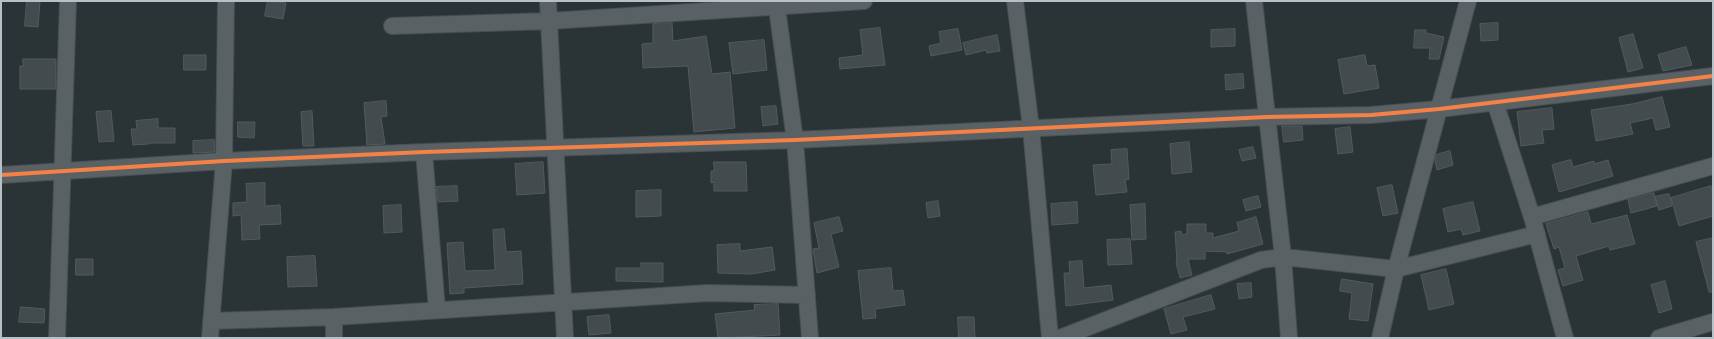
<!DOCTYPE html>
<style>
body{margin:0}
#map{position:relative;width:1714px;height:339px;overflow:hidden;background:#2a3336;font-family:"Sofia Sans Condensed",sans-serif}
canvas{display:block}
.frame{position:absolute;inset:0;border:2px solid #b5c1c7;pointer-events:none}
</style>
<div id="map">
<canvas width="1714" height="339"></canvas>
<div class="frame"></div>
</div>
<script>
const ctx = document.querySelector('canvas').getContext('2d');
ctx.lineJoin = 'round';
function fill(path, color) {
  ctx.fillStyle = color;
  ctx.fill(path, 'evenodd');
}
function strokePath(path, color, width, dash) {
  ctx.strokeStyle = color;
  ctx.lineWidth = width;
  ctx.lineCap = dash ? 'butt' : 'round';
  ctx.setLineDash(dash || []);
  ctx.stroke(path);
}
const building = new Path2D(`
 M 27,1 L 40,1 L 38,27 L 25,26 Z
 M 268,1 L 286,3 L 283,19 L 265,16 Z
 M 672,23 L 673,41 L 706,36 L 712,74 L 730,72 L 735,128 L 694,132 L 688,66 L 643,68 L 642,44 L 653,43 L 653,24 Z
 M 1498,23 L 1498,40 L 1481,41 L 1480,24 Z
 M 880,28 L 885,65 L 840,69 L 839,58 L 863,55 L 860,30 Z
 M 958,29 L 962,50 L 931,56 L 929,46 L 941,43 L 939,32 Z
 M 1235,29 L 1235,46 L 1211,47 L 1211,30 Z
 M 1415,30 L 1426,30 L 1426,33 L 1444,37 L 1439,59 L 1429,59 L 1430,48 L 1414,48 Z
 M 1633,34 L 1643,68 L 1628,72 L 1619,38 Z
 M 997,35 L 1000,51 L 987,53 L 986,50 L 966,55 L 963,43 Z
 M 764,40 L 767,70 L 733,74 L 729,43 Z
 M 1686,47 L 1692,65 L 1663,71 L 1658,55 Z
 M 184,55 L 206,55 L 206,70 L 184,70 Z
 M 1365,55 L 1367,66 L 1375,65 L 1379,88 L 1344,94 L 1338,60 Z
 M 23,59 L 56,59 L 56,89 L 20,89 L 20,66 L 23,66 Z
 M 1243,74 L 1244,88 L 1226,90 L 1225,75 Z
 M 1662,97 L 1670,127 L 1656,130 L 1653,118 L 1630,123 L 1633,134 L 1596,141 L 1591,110 L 1632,104 Z
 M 386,101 L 387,116 L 381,117 L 385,144 L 367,145 L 364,103 Z
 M 776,106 L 778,124 L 763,126 L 761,107 Z
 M 1552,108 L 1554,129 L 1542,130 L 1544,143 L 1521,146 L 1517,112 Z
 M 111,111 L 114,141 L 99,142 L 96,112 Z
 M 312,111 L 314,146 L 303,146 L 301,112 Z
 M 158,119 L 158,128 L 175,128 L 175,143 L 149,143 L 149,144 L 133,145 L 131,129 L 137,129 L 136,121 Z
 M 238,122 L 255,122 L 254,138 L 238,137 Z
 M 1282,126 L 1302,126 L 1303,140 L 1284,142 Z
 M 1350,127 L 1353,152 L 1338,154 L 1335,129 Z
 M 214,140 L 215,152 L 193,153 L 193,141 Z
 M 1189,142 L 1192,172 L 1172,174 L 1170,144 Z
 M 1253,147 L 1256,158 L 1242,161 L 1239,150 Z
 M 1127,149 L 1129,179 L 1125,180 L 1127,192 L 1096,195 L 1093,165 L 1112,164 L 1111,150 Z
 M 1450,151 L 1453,165 L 1437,170 L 1435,161 L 1436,155 Z
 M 1571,160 L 1573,167 L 1594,161 L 1594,164 L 1608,160 L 1613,176 L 1559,192 L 1552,165 Z
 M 543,162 L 545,193 L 517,195 L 515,164 Z
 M 714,162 L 746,162 L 747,191 L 714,191 L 714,182 L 711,183 L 711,171 L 714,171 Z
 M 265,183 L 265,206 L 280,205 L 281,224 L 259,225 L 260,239 L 242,240 L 241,215 L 233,216 L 233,203 L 247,202 L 246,184 Z
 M 1392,185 L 1398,213 L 1383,216 L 1377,188 Z
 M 457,186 L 458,201 L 438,202 L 436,187 Z
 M 1711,186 L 1713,194 L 1713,216 L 1679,226 L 1671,198 Z
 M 661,190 L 661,216 L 636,217 L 636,191 Z
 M 1654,193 L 1657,206 L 1631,213 L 1628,200 Z
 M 1669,194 L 1672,206 L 1659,210 L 1655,197 Z
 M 1258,196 L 1261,207 L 1246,211 L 1243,200 Z
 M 938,201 L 940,216 L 928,218 L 926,203 Z
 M 1077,202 L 1078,223 L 1052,225 L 1051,204 Z
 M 1473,202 L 1480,231 L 1463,235 L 1461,229 L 1448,232 L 1443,209 Z
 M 1145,204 L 1146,239 L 1132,240 L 1130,205 Z
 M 401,205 L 402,232 L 384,233 L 383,206 Z
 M 1588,212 L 1591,224 L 1627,215 L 1635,244 L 1610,250 L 1609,246 L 1576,256 L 1583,280 L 1563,286 L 1558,270 L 1565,268 L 1559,247 L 1554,249 L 1546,224 Z
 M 839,217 L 843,231 L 831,234 L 839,267 L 817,273 L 813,249 L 819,248 L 814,223 Z
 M 1256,217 L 1263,244 L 1227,254 L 1227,252 L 1205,251 L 1205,259 L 1188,259 L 1192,275 L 1180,278 L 1176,262 L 1177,262 L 1175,232 L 1181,231 L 1182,235 L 1187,234 L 1187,224 L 1206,224 L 1206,233 L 1213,233 L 1213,238 L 1239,231 L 1237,223 Z
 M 504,229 L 506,252 L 521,251 L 523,284 L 464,288 L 464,293 L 450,294 L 447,243 L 463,242 L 465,271 L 495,270 L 493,230 Z
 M 1713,238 L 1713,292 L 1709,292 L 1696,242 Z
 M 1130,239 L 1132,264 L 1108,265 L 1107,240 Z
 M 740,244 L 740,251 L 772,247 L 775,270 L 751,274 L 718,273 L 717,245 Z
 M 315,256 L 317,286 L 288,287 L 287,257 Z
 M 76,259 L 93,259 L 93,275 L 76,275 Z
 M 1082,261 L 1084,288 L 1111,285 L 1113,300 L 1066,306 L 1064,273 L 1070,273 L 1069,262 Z
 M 641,263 L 663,263 L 663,282 L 616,281 L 616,268 L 641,268 Z
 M 891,268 L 893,291 L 903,290 L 905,305 L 875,309 L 876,318 L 863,319 L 858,271 Z
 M 1446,269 L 1454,304 L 1429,310 L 1421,275 Z
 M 1342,279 L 1373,284 L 1368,321 L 1349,319 L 1352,293 L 1340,291 Z
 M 1665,281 L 1672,309 L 1659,313 L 1651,285 Z
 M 1251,283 L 1252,297 L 1239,299 L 1237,284 Z
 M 1211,295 L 1215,309 L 1183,317 L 1187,330 L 1171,334 L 1164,309 Z
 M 778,304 L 780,335 L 718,338 L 715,314 L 755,310 L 754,305 Z
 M 21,307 L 45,309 L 44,323 L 19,322 Z
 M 609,315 L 611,333 L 589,335 L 587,317 Z
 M 958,317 L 974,317 L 975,338 L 959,338 Z`);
const minor = new Path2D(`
 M 548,1 L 565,338
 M 776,1 L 795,140 L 810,338
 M 1015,1 L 1031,128 L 1050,338
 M 1254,1 L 1283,257 L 1289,338
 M 392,26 L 549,21 L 864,1
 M 1495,102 L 1532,217 L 1565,338
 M 424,152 L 437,310
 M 1,175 L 224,161 L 424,152 L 795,140 L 1266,117 L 1371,115 L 1439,109 L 1713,76
 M 1532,217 L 1713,166
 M 211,321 L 334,317 L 708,293 L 807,295
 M 57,338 L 68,1
 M 210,338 L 224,161 L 226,1
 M 334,338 L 334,317
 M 1060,338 L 1261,260 L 1283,257 L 1396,269 L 1537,234
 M 1380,338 L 1396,269 L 1468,1
 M 1659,338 L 1713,322`);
const cycleway = new Path2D(`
 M 1,175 L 224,161 L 424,152 L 795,140 L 1266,117 L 1371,115 L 1439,109 L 1713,76`);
fill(building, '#444b4e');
strokePath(building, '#525a5d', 1);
strokePath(minor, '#484e51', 18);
strokePath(minor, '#5a6164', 16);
strokePath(cycleway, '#f48246', 4);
</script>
